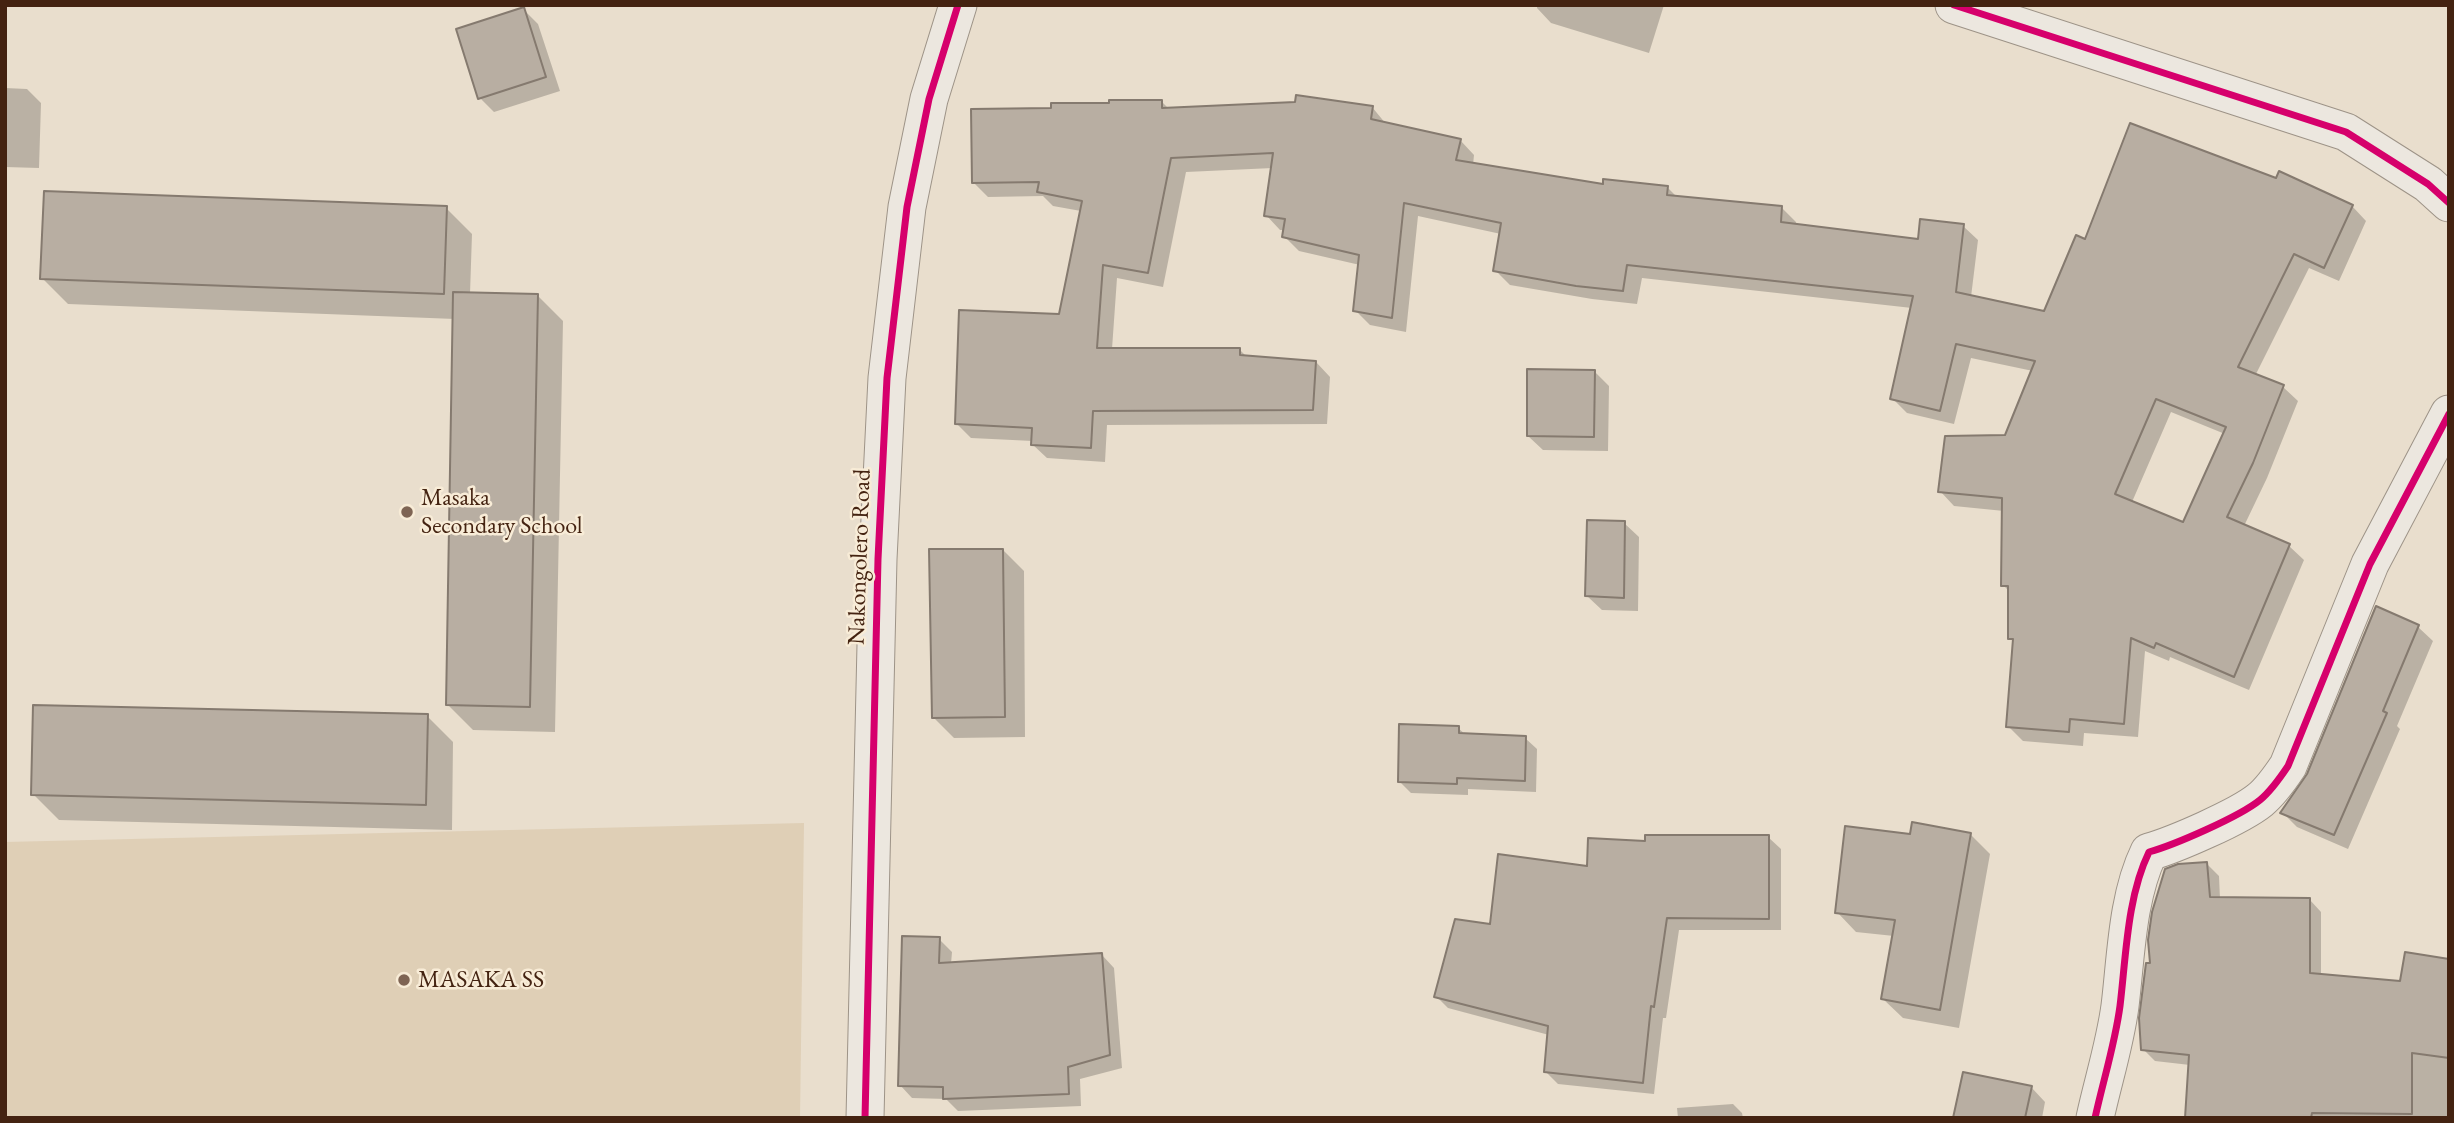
<!DOCTYPE html>
<style>
body{margin:0}
#map{position:relative;width:2454px;height:1123px;overflow:hidden;background:#e9decd;font-family:"EB Garamond",serif}
canvas{display:block}
.frame{position:absolute;inset:0;border:7px solid #442311;pointer-events:none}
</style>
<div id="map">
<canvas width="2454" height="1123"></canvas>
<div class="frame"></div>
</div>
<script>
const ctx = document.querySelector('canvas').getContext('2d');
ctx.lineJoin = 'round';
function fill(path, color) {
  ctx.fillStyle = color;
  ctx.fill(path, 'evenodd');
}
function strokePath(path, color, width, dash) {
  ctx.strokeStyle = color;
  ctx.lineWidth = width;
  ctx.lineCap = dash ? 'butt' : 'round';
  ctx.setLineDash(dash || []);
  ctx.stroke(path);
}
function drawText(font, color, halo, rows, align = 'center') {
  ctx.font = font + ' "EB Garamond",serif';
  ctx.lineWidth = 5;
  ctx.setLineDash([]);
  ctx.textBaseline = 'middle';
  ctx.strokeStyle = halo;
  ctx.fillStyle = color;
  for (const [text, x, y, turn = 0] of rows) {
    ctx.save();
    ctx.translate(x, y);
    ctx.rotate((+turn || 0) * Math.PI / 180);
    ctx.textAlign = isNaN(turn) ? turn : align;
    if (halo) ctx.strokeText(text, 0, 0);
    ctx.fillText(text, 0, 0);
    ctx.restore();
  }
}
const green = new Path2D(`
 M 804,823 L 800,1118 L 5,1118 L 5,842 Z`);
const shadow = new Path2D(`
 M 1537,5 L 1664,5 L 1649,53 L 1551,23 L 1537,8 Z
 M 523,9 L 538,24 L 560,91 L 494,112 L 480,98 Z
 M 5,88 L 27,89 L 41,103 L 39,168 L 5,167 Z
 M 1161,101 L 1169,109 L 1372,107 L 1386,124 L 1460,140 L 1474,155 L 1473,165 L 1604,186 L 1668,188 L 1677,197 L 1782,208 L 1796,222 L 1796,226 L 1919,241 L 1963,226 L 1978,240 L 1971,297 L 2045,313 L 2086,242 L 2352,206 L 2366,221 L 2339,281 L 2309,268 L 2255,376 L 2283,387 L 2298,401 L 2267,478 L 2244,526 L 2289,546 L 2304,560 L 2249,690 L 2170,657 L 2169,661 L 2145,651 L 2138,737 L 2084,733 L 2083,746 L 2023,741 L 2008,726 L 2015,643 L 2010,638 L 2010,592 L 2003,585 L 2004,511 L 1954,506 L 1940,491 L 2006,437 L 2033,371 L 1971,358 L 1954,424 L 1907,413 L 1892,398 L 1912,308 L 1642,278 L 1637,304 L 1592,299 L 1510,285 L 1495,270 L 1501,234 L 1418,216 L 1406,332 L 1370,325 L 1355,310 L 1360,265 L 1299,251 L 1284,236 L 1285,230 L 1280,230 L 1266,215 L 1273,168 L 1186,172 L 1163,287 L 1117,278 L 1112,349 L 1239,349 L 1248,358 L 1316,362 L 1330,377 L 1327,424 L 1107,425 L 1105,462 L 1047,458 L 1032,444 L 1033,441 L 971,438 L 957,424 L 1060,316 L 1081,211 L 1053,206 L 1043,196 L 988,197 L 973,182 L 1053,110 ZM 2171,412 L 2225,434 L 2184,525 L 2132,502 Z
 M 446,208 L 472,234 L 470,294 L 537,295 L 563,321 L 555,732 L 473,730 L 447,704 L 455,319 L 68,304 L 42,278 Z
 M 1594,371 L 1609,386 L 1608,451 L 1543,450 L 1528,436 Z
 M 1624,523 L 1639,537 L 1638,611 L 1602,610 L 1587,596 Z
 M 1003,550 L 1024,571 L 1025,737 L 954,738 L 933,717 Z
 M 2377,608 L 2418,627 L 2433,641 L 2397,726 L 2400,729 L 2348,849 L 2297,827 L 2283,813 L 2309,775 Z
 M 427,716 L 453,742 L 452,830 L 59,820 L 33,794 Z
 M 1458,728 L 1466,735 L 1525,738 L 1537,749 L 1536,792 L 1468,789 L 1468,795 L 1411,793 L 1399,781 Z
 M 1970,834 L 1990,854 L 1959,1028 L 1903,1018 L 1883,999 L 1894,936 L 1856,932 L 1837,912 L 1912,836 Z
 M 1768,837 L 1781,849 L 1781,930 L 1679,930 L 1666,1018 L 1663,1018 L 1654,1094 L 1558,1084 L 1546,1072 L 1549,1035 L 1448,1008 L 1436,996 L 1491,926 L 1588,868 L 1647,842 Z
 M 2207,864 L 2219,876 L 2220,899 L 2310,900 L 2321,912 L 2321,976 L 2401,983 L 2449,961 L 2449,1118 L 2187,1118 L 2190,1065 L 2155,1061 L 2143,1049 L 2152,965 Z
 M 939,939 L 952,952 L 951,964 L 1102,955 L 1114,968 L 1122,1068 L 1080,1079 L 1081,1106 L 958,1111 L 946,1099 L 912,1098 L 900,1085 Z
 M 2031,1087 L 2045,1102 L 2042,1118 L 1955,1118 Z
 M 1733,1104 L 1742,1113 L 1743,1118 L 1678,1118 L 1677,1108 Z`);
const building = new Path2D(`
 M 524,7 L 546,77 L 478,99 L 456,29 Z
 M 1296,95 L 1373,106 L 1371,119 L 1461,139 L 1456,160 L 1603,184 L 1603,179 L 1668,186 L 1667,195 L 1782,206 L 1781,222 L 1918,239 L 1920,219 L 1964,224 L 1956,292 L 2044,311 L 2076,235 L 2085,239 L 2130,123 L 2276,178 L 2279,171 L 2353,205 L 2324,268 L 2294,254 L 2238,367 L 2284,385 L 2253,463 L 2227,517 L 2290,544 L 2234,677 L 2156,643 L 2154,648 L 2131,638 L 2124,724 L 2070,719 L 2069,732 L 2006,727 L 2013,639 L 2008,639 L 2008,586 L 2001,586 L 2002,498 L 1938,492 L 1945,436 L 2005,435 L 2035,361 L 1956,344 L 1940,411 L 1890,399 L 1913,296 L 1627,265 L 1623,291 L 1576,286 L 1493,271 L 1501,223 L 1404,203 L 1392,318 L 1353,311 L 1359,255 L 1282,237 L 1285,219 L 1264,216 L 1273,153 L 1171,158 L 1148,273 L 1103,265 L 1097,348 L 1240,348 L 1240,355 L 1316,361 L 1313,410 L 1093,411 L 1091,448 L 1031,445 L 1032,428 L 955,424 L 959,310 L 1059,314 L 1082,201 L 1037,192 L 1039,182 L 972,183 L 971,109 L 1051,108 L 1051,103 L 1109,103 L 1109,100 L 1162,100 L 1162,108 L 1295,102 ZM 2156,399 L 2226,427 L 2183,522 L 2115,494 Z
 M 44,191 L 447,206 L 444,294 L 40,279 Z
 M 453,292 L 538,294 L 530,707 L 446,705 Z
 M 1527,369 L 1595,370 L 1594,437 L 1527,436 Z
 M 1587,520 L 1625,521 L 1624,598 L 1585,596 Z
 M 929,549 L 1003,549 L 1005,717 L 932,718 Z
 M 2376,606 L 2419,625 L 2383,711 L 2387,713 L 2334,835 L 2280,813 L 2307,774 Z
 M 33,705 L 428,714 L 426,805 L 31,795 Z
 M 1399,724 L 1459,726 L 1459,733 L 1526,736 L 1525,781 L 1457,778 L 1457,784 L 1398,782 Z
 M 1912,822 L 1971,833 L 1940,1010 L 1881,999 L 1895,920 L 1835,913 L 1845,826 L 1910,834 Z
 M 1645,835 L 1769,835 L 1769,919 L 1667,918 L 1654,1007 L 1651,1006 L 1643,1083 L 1544,1072 L 1548,1026 L 1434,997 L 1455,919 L 1490,924 L 1498,854 L 1587,866 L 1588,838 L 1645,841 Z
 M 2207,862 L 2210,897 L 2310,898 L 2310,973 L 2400,981 L 2405,952 L 2449,959 L 2449,1058 L 2412,1053 L 2412,1114 L 2312,1113 L 2311,1118 L 2185,1118 L 2189,1055 L 2141,1050 L 2139,1018 L 2146,963 L 2150,963 L 2148,940 L 2152,912 L 2165,869 L 2178,864 Z
 M 902,936 L 940,937 L 939,963 L 1102,953 L 1110,1055 L 1068,1067 L 1069,1094 L 943,1099 L 943,1087 L 898,1086 Z
 M 1963,1072 L 2032,1086 L 2025,1118 L 1953,1118 Z`);
const minor = new Path2D(`
 M 1954,5 L 2346,132 L 2428,184 L 2449,203
 M 865,1118 L 878,559 L 887,378 L 907,207 L 929,99 L 958,5
 M 2095,1118 C 2103,1081 2115,1044 2120,1006 C 2126,957 2127,897 2149,852 C 2174,845 2239,817 2260,800 C 2271,791 2280,778 2288,766 L 2370,564 L 2449,414`);
const cycleway = new Path2D(`
 M 1954,5 L 2346,132 L 2428,184 L 2449,203
 M 865,1118 L 878,559 L 887,378 L 907,207 L 929,99 L 958,5
 M 2095,1118 C 2103,1081 2115,1044 2120,1006 C 2126,957 2127,897 2149,852 C 2174,845 2239,817 2260,800 C 2271,791 2280,778 2288,766 L 2370,564 L 2449,414`);
const markers = [
 [407,512,7,"#7e6453"],
 [404,980,7,"#7e6453"]
];
const poiNames = [
 ["Masaka",421,498],
 ["Secondary School",421,526],
 ["MASAKA SS",418,980]
];
const streetNames = [
 ["Nakongolero Road",860,557,-88]
];
fill(green, '#dfcfb6');
fill(shadow, '#0003');
fill(building, '#b8aea2');
strokePath(building, '#857a6f', 2);
strokePath(minor, '#9d9387', 39);
strokePath(minor, '#ece7df', 37);
strokePath(cycleway, '#d6006c', 7);
for (const [x, y, r, color] of markers) {
  const dot = new Path2D();
  dot.arc(x, y, r, 0, 2 * Math.PI);
  ctx.fillStyle = color;
  ctx.fill(dot);
  strokePath(dot, '#f8ecd7', 2.5);
}
drawText('24px', '#442311', '#f8ecd7', poiNames, 'left');
drawText('24px', '#442311', '#f8ecd7', streetNames);
</script>
